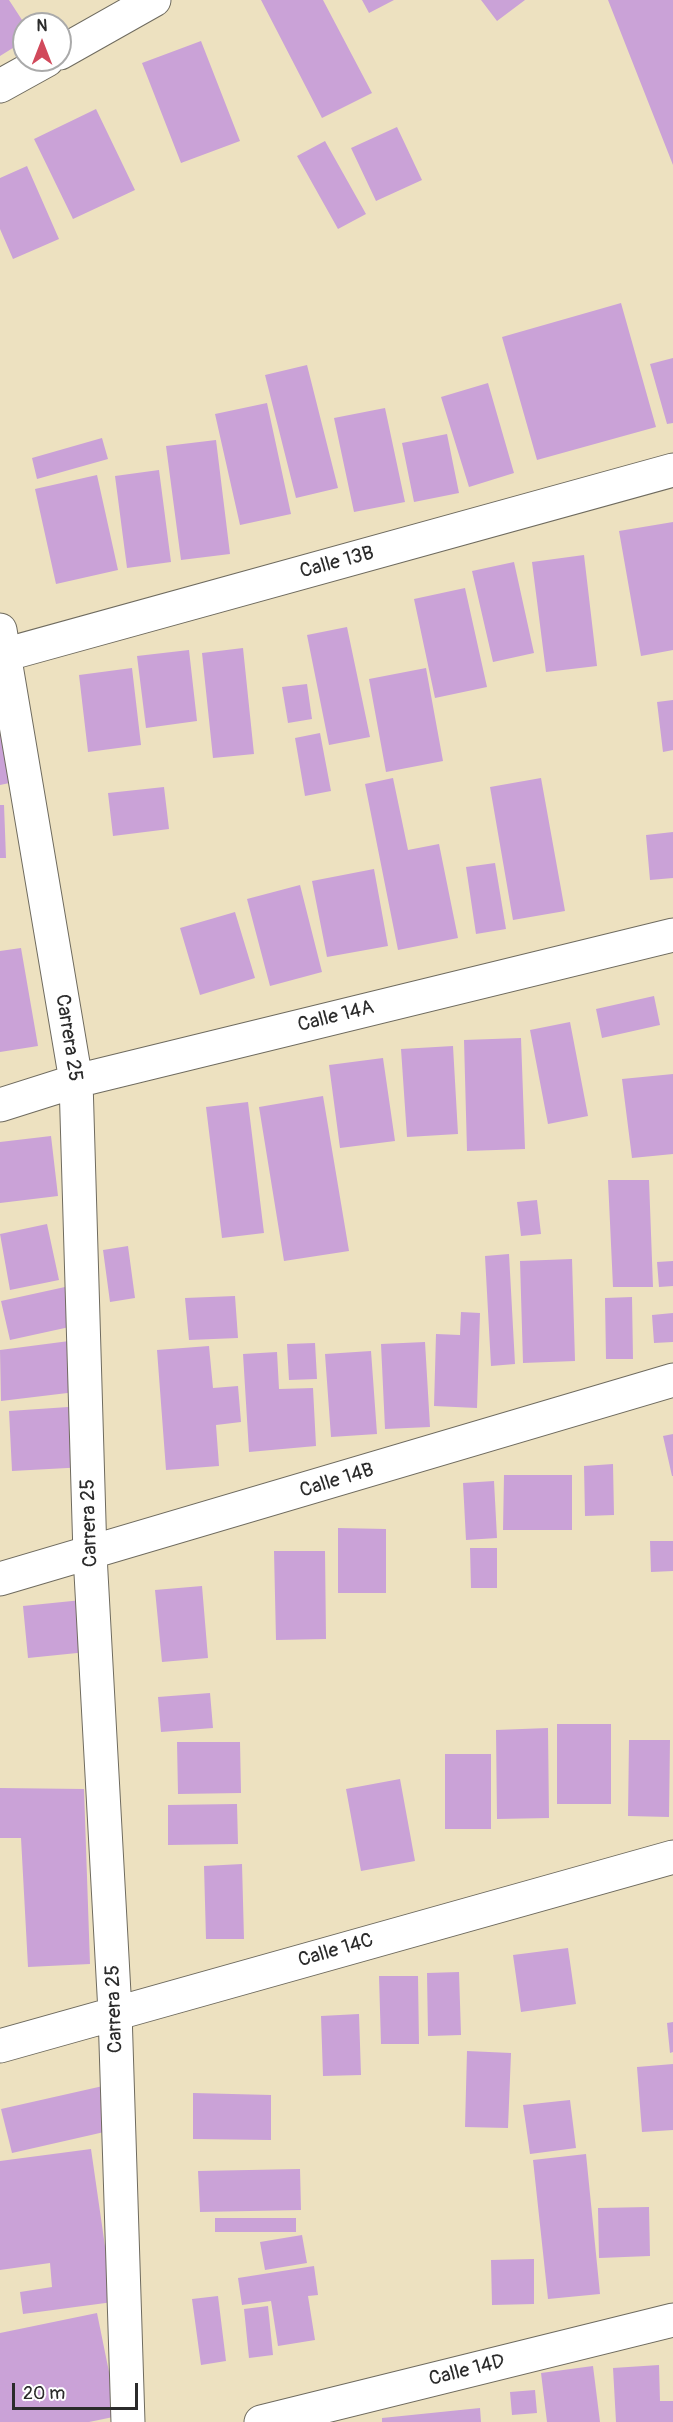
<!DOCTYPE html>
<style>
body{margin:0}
#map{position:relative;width:673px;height:2422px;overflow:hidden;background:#ede1c0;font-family:Pangolin,sans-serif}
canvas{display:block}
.north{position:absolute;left:12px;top:12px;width:60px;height:60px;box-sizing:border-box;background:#fff;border:2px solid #aaa;border-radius:50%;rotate:0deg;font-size:16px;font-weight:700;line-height:24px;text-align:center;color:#2b2b2b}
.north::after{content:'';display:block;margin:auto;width:21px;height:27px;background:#d1495b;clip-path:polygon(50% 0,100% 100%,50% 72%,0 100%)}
.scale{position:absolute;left:12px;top:2383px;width:126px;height:27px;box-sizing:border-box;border:3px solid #2b2b2b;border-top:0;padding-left:8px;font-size:18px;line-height:21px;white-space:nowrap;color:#2b2b2b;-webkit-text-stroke:4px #fff;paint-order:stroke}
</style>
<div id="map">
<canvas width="673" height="2422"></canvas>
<div class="north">N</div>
<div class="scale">20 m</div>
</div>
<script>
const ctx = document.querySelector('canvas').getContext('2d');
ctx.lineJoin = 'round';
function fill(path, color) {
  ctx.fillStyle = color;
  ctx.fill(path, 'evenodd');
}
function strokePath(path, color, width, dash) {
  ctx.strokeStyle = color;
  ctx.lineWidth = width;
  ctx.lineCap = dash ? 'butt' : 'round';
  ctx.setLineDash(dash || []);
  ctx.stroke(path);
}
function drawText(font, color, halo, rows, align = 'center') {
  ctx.font = font + ' Pangolin,sans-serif';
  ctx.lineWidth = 4.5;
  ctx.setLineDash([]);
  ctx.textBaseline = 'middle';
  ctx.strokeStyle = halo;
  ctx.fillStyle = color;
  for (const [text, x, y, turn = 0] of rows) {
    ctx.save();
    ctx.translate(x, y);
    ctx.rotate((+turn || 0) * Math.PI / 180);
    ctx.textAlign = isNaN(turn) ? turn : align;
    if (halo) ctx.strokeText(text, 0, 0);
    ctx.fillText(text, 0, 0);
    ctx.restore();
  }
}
const building = new Path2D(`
 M 0,0 L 9,0 L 24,23 L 24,41 L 0,56 Z
 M 261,0 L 323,0 L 372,93 L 322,118 Z
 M 362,0 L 394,0 L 369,13 Z
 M 481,0 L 525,0 L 497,21 Z
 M 608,0 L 673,0 L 673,165 Z
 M 201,41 L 240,141 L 181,163 L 142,63 Z
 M 96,109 L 135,190 L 73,219 L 34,139 Z
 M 397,127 L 422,180 L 376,201 L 351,148 Z
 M 325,141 L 366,214 L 338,229 L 297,156 Z
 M 27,166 L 59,239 L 13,259 L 0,229 L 0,178 Z
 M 621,303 L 656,427 L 537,460 L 502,337 Z
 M 673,358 L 673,423 L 667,424 L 650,364 Z
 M 307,365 L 338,488 L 296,498 L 265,375 Z
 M 488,383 L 514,473 L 469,487 L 441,397 Z
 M 267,403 L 291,514 L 240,525 L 215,414 Z
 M 385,408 L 405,502 L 354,512 L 334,418 Z
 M 447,434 L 459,493 L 414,502 L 402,443 Z
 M 102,438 L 108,459 L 37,479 L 32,458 Z
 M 216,440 L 230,554 L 181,560 L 166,446 Z
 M 159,470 L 171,562 L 127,568 L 115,476 Z
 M 97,475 L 118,570 L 56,584 L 35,489 Z
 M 673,522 L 673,650 L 641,656 L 619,531 Z
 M 584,555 L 597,666 L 546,672 L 532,562 Z
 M 514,562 L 534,653 L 493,662 L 472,571 Z
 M 465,588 L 487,687 L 435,698 L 414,599 Z
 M 347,627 L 370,737 L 329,745 L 307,635 Z
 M 243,648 L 254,754 L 213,758 L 202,653 Z
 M 189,650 L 197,721 L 146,728 L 137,656 Z
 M 132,668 L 141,745 L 88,752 L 79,675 Z
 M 426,668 L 443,761 L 386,772 L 369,679 Z
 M 307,684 L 312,719 L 288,723 L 282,687 Z
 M 673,700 L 673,750 L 663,752 L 657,702 Z
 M 0,701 L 19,781 L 0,785 Z
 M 320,733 L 331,791 L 305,796 L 295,738 Z
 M 393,778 L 408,850 L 439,844 L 458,938 L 398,950 L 365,784 Z
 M 541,778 L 565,911 L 513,920 L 490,787 Z
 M 164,787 L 169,829 L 113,836 L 108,793 Z
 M 0,805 L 4,805 L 6,858 L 0,858 Z
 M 673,832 L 673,878 L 650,880 L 646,835 Z
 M 495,863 L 506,929 L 476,934 L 466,867 Z
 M 374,869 L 388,946 L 327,957 L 312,881 Z
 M 300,885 L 322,972 L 270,986 L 247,899 Z
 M 235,912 L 255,978 L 200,995 L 180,928 Z
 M 21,948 L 38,1046 L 0,1052 L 0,951 Z
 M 654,996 L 660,1025 L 602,1038 L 596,1009 Z
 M 570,1022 L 588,1116 L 548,1124 L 530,1030 Z
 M 521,1038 L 525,1149 L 467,1151 L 464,1040 Z
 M 453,1046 L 458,1134 L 407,1137 L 401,1049 Z
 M 383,1058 L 395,1141 L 340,1148 L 329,1065 Z
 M 673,1074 L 673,1154 L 632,1158 L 622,1079 Z
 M 323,1096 L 349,1251 L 284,1261 L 259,1107 Z
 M 248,1102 L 264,1233 L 222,1238 L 206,1107 Z
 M 51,1136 L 58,1196 L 0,1203 L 0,1142 Z
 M 608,1180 L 649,1180 L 653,1287 L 613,1287 Z
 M 537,1200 L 541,1234 L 521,1236 L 517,1202 Z
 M 47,1224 L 59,1280 L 10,1290 L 0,1234 Z
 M 128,1246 L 135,1298 L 110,1302 L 103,1250 Z
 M 509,1254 L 515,1364 L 491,1366 L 485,1256 Z
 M 572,1259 L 575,1361 L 523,1363 L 520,1261 Z
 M 673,1261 L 673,1286 L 659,1287 L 657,1262 Z
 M 65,1287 L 74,1326 L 10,1340 L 1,1301 Z
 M 235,1296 L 238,1338 L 189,1340 L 185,1298 Z
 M 632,1297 L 633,1359 L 606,1359 L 605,1298 Z
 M 461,1312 L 480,1313 L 477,1408 L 434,1406 L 436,1334 L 460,1335 Z
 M 673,1313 L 673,1342 L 654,1343 L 652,1315 Z
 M 77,1340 L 84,1391 L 1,1401 L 0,1350 Z
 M 425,1342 L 430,1427 L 385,1429 L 381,1344 Z
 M 315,1343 L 317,1379 L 289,1380 L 287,1344 Z
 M 209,1346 L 213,1388 L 238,1386 L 241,1422 L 216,1425 L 219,1466 L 166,1470 L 157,1350 Z
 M 371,1351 L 377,1434 L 331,1437 L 325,1354 Z
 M 277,1352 L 279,1389 L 313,1388 L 316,1446 L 249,1452 L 243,1354 Z
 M 83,1406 L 86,1467 L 12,1471 L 9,1411 Z
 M 673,1434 L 673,1476 L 672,1476 L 663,1436 Z
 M 613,1464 L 614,1515 L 585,1516 L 584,1466 Z
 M 504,1475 L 572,1475 L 572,1530 L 503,1530 Z
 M 494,1481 L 497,1538 L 466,1540 L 463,1483 Z
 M 338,1528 L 386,1529 L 386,1593 L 338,1593 Z
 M 650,1541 L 673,1541 L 673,1571 L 651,1572 Z
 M 470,1548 L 497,1548 L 497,1588 L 471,1588 Z
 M 274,1551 L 325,1551 L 326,1639 L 276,1640 Z
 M 202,1586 L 208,1658 L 162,1662 L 155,1590 Z
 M 82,1600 L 87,1652 L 28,1658 L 23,1606 Z
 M 210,1693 L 213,1728 L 161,1732 L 158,1697 Z
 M 557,1724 L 611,1724 L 611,1804 L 557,1804 Z
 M 548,1728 L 549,1818 L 497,1819 L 496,1730 Z
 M 629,1740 L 670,1740 L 669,1817 L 628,1816 Z
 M 177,1742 L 240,1742 L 241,1793 L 178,1794 Z
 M 445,1754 L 491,1754 L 491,1829 L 445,1829 Z
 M 400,1779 L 415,1861 L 361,1871 L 346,1789 Z
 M 0,1788 L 84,1789 L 90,1964 L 28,1967 L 21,1838 L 0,1838 Z
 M 237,1804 L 238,1844 L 168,1845 L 168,1805 Z
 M 242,1864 L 244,1939 L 206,1939 L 204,1866 Z
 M 568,1948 L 576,2004 L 521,2012 L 513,1955 Z
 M 459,1972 L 461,2035 L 428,2036 L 427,1973 Z
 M 379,1976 L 418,1976 L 419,2044 L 381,2044 Z
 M 359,2014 L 361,2075 L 323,2076 L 321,2016 Z
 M 673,2022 L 673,2052 L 670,2053 L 667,2023 Z
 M 467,2051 L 511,2053 L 508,2128 L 465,2127 Z
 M 673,2064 L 673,2130 L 642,2132 L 637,2067 Z
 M 103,2086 L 113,2130 L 12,2153 L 1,2109 Z
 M 193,2093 L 271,2095 L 271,2140 L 193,2139 Z
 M 570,2100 L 576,2148 L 530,2154 L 523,2105 Z
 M 91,2149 L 113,2302 L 23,2314 L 20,2292 L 52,2287 L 50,2263 L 0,2270 L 0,2161 Z
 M 586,2154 L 600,2294 L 548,2299 L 533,2160 Z
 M 300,2169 L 301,2210 L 200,2212 L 198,2171 Z
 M 649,2207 L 650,2256 L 599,2258 L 598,2208 Z
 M 215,2218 L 296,2218 L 296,2232 L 215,2232 Z
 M 302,2235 L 307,2263 L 265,2270 L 260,2242 Z
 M 534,2259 L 534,2304 L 492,2305 L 491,2260 Z
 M 314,2266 L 318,2295 L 308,2296 L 315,2340 L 278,2346 L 271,2301 L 242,2305 L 238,2278 Z
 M 218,2296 L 226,2361 L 201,2365 L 192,2299 Z
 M 268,2306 L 273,2355 L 249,2358 L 244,2309 Z
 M 97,2313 L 118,2416 L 89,2422 L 0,2422 L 0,2333 Z
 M 659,2365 L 660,2401 L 673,2401 L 673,2422 L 616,2422 L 613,2368 Z
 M 593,2366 L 600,2422 L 547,2422 L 541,2373 Z
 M 535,2390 L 537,2413 L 512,2415 L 510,2392 Z
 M 480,2408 L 481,2422 L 382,2422 L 382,2418 Z`);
const minor = new Path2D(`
 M 60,53 L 154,0
 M 0,86 L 47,60
 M 0,630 L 76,1081 L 90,1555 L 115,2012 L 128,2422
 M 0,656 L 673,470
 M 0,1105 L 76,1081 L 673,935
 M 0,1579 L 673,1380
 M 0,2046 L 673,1857
 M 261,2422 L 673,2320`);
const streetNames = [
 ["Calle 13B",337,563,-15],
 ["Calle 14A",336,1017,-14],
 ["Carrera 25",68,1038,81],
 ["Calle 14B",337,1481,-17],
 ["Carrera 25",90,1523,-92],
 ["Calle 14C",336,1951,-16],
 ["Carrera 25",115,2009,-92],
 ["Calle 14D",467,2371,-14]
];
fill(building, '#caa2d7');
strokePath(minor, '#6f6b5f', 35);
strokePath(minor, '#fff', 33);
drawText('20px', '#2b2b2b', '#fff', streetNames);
</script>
